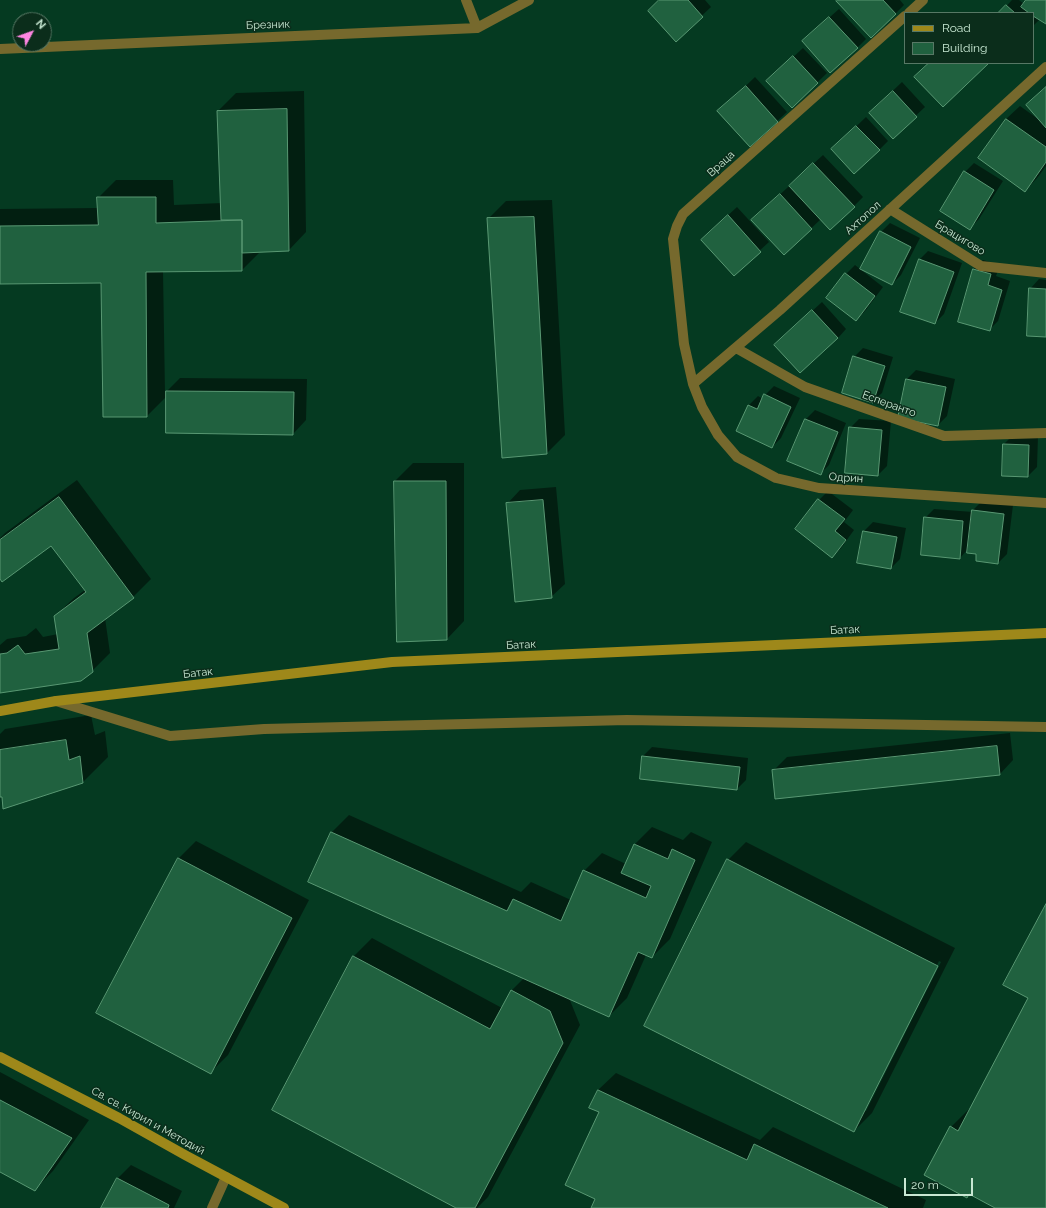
<!DOCTYPE html>
<meta charset="utf-8">
<style>
body{margin:0}
#map{position:relative;width:1046px;height:1208px;overflow:hidden;background:#053a21;font-family:Raleway,sans-serif}
canvas{display:block}
.legend{position:absolute;left:904px;top:12px;width:130px;height:52px;box-sizing:border-box;background:#0b2d1b;border:1px solid #577865;margin:0;padding:5px 7px;list-style:none;font-size:12px;color:#c8e8d3}
.legend li{display:flex;align-items:center;gap:8px;height:20px}
.legend b{width:20px;border:1px solid #577865}
.north{position:absolute;left:12px;top:12px;width:40px;height:40px;box-sizing:border-box;background:#0b2d1b;border:1px solid #577865;border-radius:50%;rotate:49deg;font-size:11px;font-weight:700;line-height:16px;text-align:center;color:#c8e8d3}
.north::after{content:'';display:block;margin:auto;width:14px;height:18px;background:#fd86e1;clip-path:polygon(50% 0,100% 100%,50% 72%,0 100%)}
.scale{position:absolute;left:904px;top:1178px;width:69px;height:18px;box-sizing:border-box;border:2px solid #c8e8d3;border-top:0;padding-left:5px;font-size:12px;line-height:14px;white-space:nowrap;color:#c8e8d3;-webkit-text-stroke:3px #0b2d1b;paint-order:stroke}
</style>
<div id="map">
<canvas width="1046" height="1208"></canvas>
<ul class="legend">
<li><b style="height:5px;background:#9e881a"></b>Road</li>
<li><b style="height:11px;background:#20613f"></b>Building</li>
</ul>
<div class="north">N</div>
<div class="scale">20 m</div>
</div>
<script>
const ctx = document.querySelector('canvas').getContext('2d');
ctx.lineJoin = 'round';
function fill(path, color) {
  ctx.fillStyle = color;
  ctx.fill(path, 'evenodd');
}
function strokePath(path, color, width, dash) {
  ctx.strokeStyle = color;
  ctx.lineWidth = width;
  ctx.lineCap = dash ? 'butt' : 'round';
  ctx.setLineDash(dash || []);
  ctx.stroke(path);
}
function drawText(font, color, halo, rows, align = 'center') {
  ctx.font = font + ' Raleway,sans-serif';
  ctx.lineWidth = 3;
  ctx.setLineDash([]);
  ctx.textBaseline = 'middle';
  ctx.strokeStyle = halo;
  ctx.fillStyle = color;
  for (const [text, x, y, turn = 0] of rows) {
    ctx.save();
    ctx.translate(x, y);
    ctx.rotate((+turn || 0) * Math.PI / 180);
    ctx.textAlign = isNaN(turn) ? turn : align;
    if (halo) ctx.strokeText(text, 0, 0);
    ctx.fillText(text, 0, 0);
    ctx.restore();
  }
}
const shadow = new Path2D(`
 M 660,0 L 705,0 L 711,7 L 676,40 Z
 M 839,0 L 900,0 L 904,5 L 895,14 Z
 M 1012,0 L 1019,0 L 1024,4 L 1027,0 L 1046,0 L 1046,23 L 1040,19 L 1033,26 L 1033,13 L 1000,13 Z
 M 839,9 L 866,39 L 857,48 L 813,32 Z
 M 803,48 L 827,73 L 792,107 L 777,72 Z
 M 755,77 L 787,112 L 750,146 L 728,103 Z
 M 902,82 L 925,107 L 893,137 L 879,104 Z
 M 1046,88 L 1046,166 L 1038,177 L 1025,191 L 1006,119 L 1020,106 L 1038,119 Z
 M 304,91 L 306,232 L 289,250 L 260,252 L 242,270 L 163,271 L 165,393 L 180,378 L 307,379 L 306,420 L 293,434 L 167,396 L 147,416 L 102,282 L 0,283 L 0,209 L 98,208 L 98,198 L 116,180 L 173,180 L 174,205 L 222,203 L 218,111 L 236,93 Z
 M 866,117 L 888,141 L 879,150 L 841,141 Z
 M 823,155 L 863,197 L 854,206 L 821,219 L 784,254 L 762,211 Z
 M 974,163 L 1003,181 L 979,219 L 970,228 L 965,172 Z
 M 552,200 L 565,435 L 547,453 L 488,219 L 506,201 Z
 M 737,207 L 769,242 L 734,274 L 711,231 Z
 M 890,223 L 920,238 L 901,275 L 892,284 L 881,232 Z
 M 928,251 L 962,263 L 944,314 L 935,323 L 919,260 Z
 M 983,260 L 1000,265 L 996,276 L 1010,281 L 998,321 L 989,330 L 959,321 L 974,269 Z
 M 855,265 L 883,287 L 865,311 L 856,320 L 846,274 Z
 M 1039,279 L 1046,280 L 1046,336 L 1030,289 Z
 M 822,302 L 846,329 L 838,338 L 785,336 Z
 M 863,348 L 893,357 L 882,393 L 872,402 L 854,357 Z
 M 916,370 L 955,379 L 947,416 L 938,425 L 907,379 Z
 M 774,386 L 800,398 L 781,438 L 772,447 L 749,405 L 758,396 L 763,399 L 765,395 Z
 M 815,410 L 846,423 L 829,465 L 820,474 L 789,461 L 806,419 Z
 M 859,419 L 891,421 L 887,466 L 878,475 L 850,428 Z
 M 1013,435 L 1038,436 L 1037,467 L 1028,476 L 1004,444 Z
 M 413,463 L 464,463 L 464,621 L 447,639 L 395,481 Z
 M 77,480 L 151,579 L 133,597 L 105,618 L 110,653 L 92,671 L 0,692 L 0,645 L 7,639 L 26,636 L 36,628 L 43,637 L 58,634 L 55,616 L 74,598 L 85,590 L 51,545 L 0,578 L 0,538 L 5,533 Z
 M 556,487 L 565,584 L 551,597 L 507,504 L 520,490 Z
 M 828,491 L 853,510 L 844,522 L 854,530 L 841,548 L 832,557 L 796,529 L 819,500 Z
 M 982,501 L 1013,505 L 1007,554 L 998,563 L 977,561 L 978,553 L 968,549 L 960,558 L 925,518 L 934,509 L 973,512 L 973,510 Z
 M 873,522 L 906,528 L 900,559 L 891,568 L 858,562 L 864,531 Z
 M 91,715 L 95,735 L 105,731 L 108,757 L 83,782 L 0,796 L 0,734 L 5,729 Z
 M 1010,733 L 1013,760 L 1000,774 L 773,771 L 787,757 Z
 M 652,747 L 748,758 L 746,780 L 737,789 L 641,778 L 643,756 Z
 M 349,815 L 521,892 L 531,882 L 571,900 L 584,871 L 602,853 L 626,864 L 634,845 L 652,827 L 683,840 L 691,832 L 712,842 L 670,939 L 652,957 L 646,955 L 627,998 L 609,1016 L 569,998 L 580,1025 L 488,1197 L 477,1208 L 458,1208 L 273,1109 L 354,956 L 372,938 L 502,1008 L 511,991 L 524,978 L 331,833 Z
 M 196,841 L 309,900 L 228,1055 L 210,1073 L 178,859 Z
 M 746,842 L 955,948 L 872,1113 L 854,1131 L 728,860 ZM 939,961 L 941,962 L 866,1111 L 864,1111 Z
 M 1046,906 L 1046,1208 L 997,1208 L 971,1194 L 967,1197 L 951,1127 L 969,1109 L 970,1110 L 1030,997 Z
 M 0,1072 L 89,1120 L 53,1171 L 35,1189 L 0,1171 Z
 M 616,1073 L 760,1140 L 773,1127 L 926,1200 L 923,1208 L 592,1208 L 597,1198 L 601,1112 L 598,1090 Z
 M 131,1165 L 182,1191 L 174,1208 L 103,1208 L 117,1179 Z`);
const building = new Path2D(`
 M 659,0 L 688,0 L 703,17 L 676,42 L 648,11 Z
 M 837,0 L 883,0 L 896,14 L 871,38 L 836,1 Z
 M 1026,0 L 1046,0 L 1046,24 L 1033,16 L 1033,13 L 1029,13 L 1021,7 Z
 M 1006,5 L 1015,13 L 998,13 Z
 M 829,17 L 858,48 L 830,73 L 802,41 Z
 M 793,56 L 818,83 L 792,108 L 766,81 Z
 M 929,63 L 989,63 L 943,107 L 914,77 Z
 M 746,86 L 778,122 L 750,147 L 717,111 Z
 M 1046,87 L 1046,128 L 1026,105 Z
 M 893,91 L 917,117 L 893,139 L 869,113 Z
 M 287,109 L 289,251 L 242,253 L 242,220 L 221,220 L 217,111 Z
 M 1006,119 L 1046,147 L 1046,162 L 1025,192 L 978,158 Z
 M 856,126 L 880,150 L 854,174 L 831,149 Z
 M 813,163 L 855,207 L 830,230 L 789,186 Z
 M 964,171 L 994,190 L 970,230 L 940,211 Z
 M 780,194 L 812,229 L 784,255 L 751,220 Z
 M 97,197 L 156,197 L 156,223 L 242,220 L 242,271 L 146,272 L 147,417 L 103,417 L 101,283 L 0,284 L 0,226 L 98,225 Z
 M 728,215 L 761,252 L 734,276 L 701,240 Z
 M 534,217 L 547,454 L 502,458 L 487,218 Z
 M 880,231 L 911,247 L 892,285 L 860,269 Z
 M 919,259 L 954,272 L 935,324 L 900,312 Z
 M 973,269 L 991,274 L 988,285 L 1002,290 L 990,331 L 958,322 Z
 M 845,273 L 875,296 L 856,321 L 826,298 Z
 M 1029,288 L 1046,289 L 1046,337 L 1027,336 Z
 M 812,310 L 838,338 L 800,373 L 774,345 Z
 M 853,356 L 885,366 L 873,403 L 842,393 Z
 M 906,379 L 946,387 L 938,426 L 898,418 Z
 M 166,391 L 294,392 L 293,435 L 166,433 Z
 M 764,394 L 791,407 L 772,448 L 736,431 L 748,405 L 757,409 Z
 M 805,419 L 838,432 L 821,475 L 787,461 Z
 M 849,427 L 882,430 L 878,476 L 845,473 Z
 M 1003,444 L 1029,445 L 1028,477 L 1002,476 Z
 M 394,481 L 446,481 L 447,640 L 397,642 Z
 M 59,497 L 134,598 L 87,633 L 93,672 L 81,681 L 0,693 L 0,654 L 7,653 L 18,645 L 25,654 L 59,649 L 54,616 L 86,592 L 51,546 L 2,582 L 0,579 L 0,540 Z
 M 818,499 L 845,519 L 835,531 L 846,540 L 832,558 L 795,529 Z
 M 543,500 L 552,598 L 515,602 L 506,503 Z
 M 972,510 L 1004,514 L 998,564 L 976,561 L 976,554 L 967,553 Z
 M 924,517 L 963,521 L 960,559 L 921,555 Z
 M 863,531 L 897,537 L 891,569 L 857,563 Z
 M 66,740 L 69,760 L 80,756 L 83,783 L 3,809 L 2,797 L 0,797 L 0,750 Z
 M 997,746 L 1000,775 L 775,799 L 772,770 Z
 M 642,756 L 740,767 L 737,790 L 640,779 Z
 M 331,832 L 507,911 L 513,899 L 561,921 L 583,870 L 646,898 L 651,886 L 621,873 L 634,844 L 668,859 L 672,849 L 695,860 L 652,958 L 638,952 L 609,1017 L 308,882 Z
 M 178,858 L 292,918 L 211,1074 L 96,1013 Z
 M 727,859 L 938,966 L 854,1132 L 644,1026 Z
 M 1046,904 L 1046,1208 L 995,1208 L 969,1194 L 967,1198 L 924,1175 L 950,1126 L 958,1131 L 1028,998 L 1003,985 Z
 M 353,956 L 490,1029 L 511,990 L 550,1011 L 563,1043 L 475,1208 L 456,1208 L 272,1110 Z
 M 598,1090 L 747,1160 L 754,1144 L 888,1208 L 591,1208 L 595,1199 L 565,1185 L 599,1112 L 589,1108 Z
 M 0,1100 L 72,1138 L 35,1191 L 0,1172 Z
 M 117,1178 L 169,1205 L 168,1208 L 101,1208 Z`);
const street = new Path2D(`
 M 466,0 L 477,28
 M 909,13 L 923,0
 M 905,16 L 683,214 L 677,226 L 673,239 L 684,344 L 693,384 L 702,407 L 718,435 L 737,457 L 776,478 L 819,488 L 1046,503
 M 0,49 L 477,28 L 529,0
 M 890,209 L 981,266 L 1046,273
 M 736,348 L 805,387 L 944,436 L 1046,433
 M 693,384 L 780,310 L 1046,67
 M 56,701 L 170,736 L 264,729 L 627,720 L 1046,727
 M 212,1208 L 226,1177`);
const secondary = new Path2D(`
 M 0,711 L 56,701 L 392,662 L 1046,633
 M 0,1057 L 119,1118 L 185,1155 L 284,1208`);
const streetNames = [
 ["Брезник",268,25,-2],
 ["Враца",721,164,-42],
 ["Ахтопол",863,218,-42],
 ["Брацигово",960,238,31],
 ["Есперанто",889,404,20],
 ["Одрин",846,478,4],
 ["Батак",845,630,-3],
 ["Батак",521,645,-3],
 ["Батак",198,673,-7],
 ["Св. св. Кирил и Методий",148,1121,29]
];
fill(shadow, '#0007');
fill(building, '#20613f');
strokePath(building, '#599873', 1);
strokePath(street, '#76692d', 10);
strokePath(secondary, '#9e881a', 10);
drawText('11px', '#c8e8d3', '#0b2d1b', streetNames);
</script>
